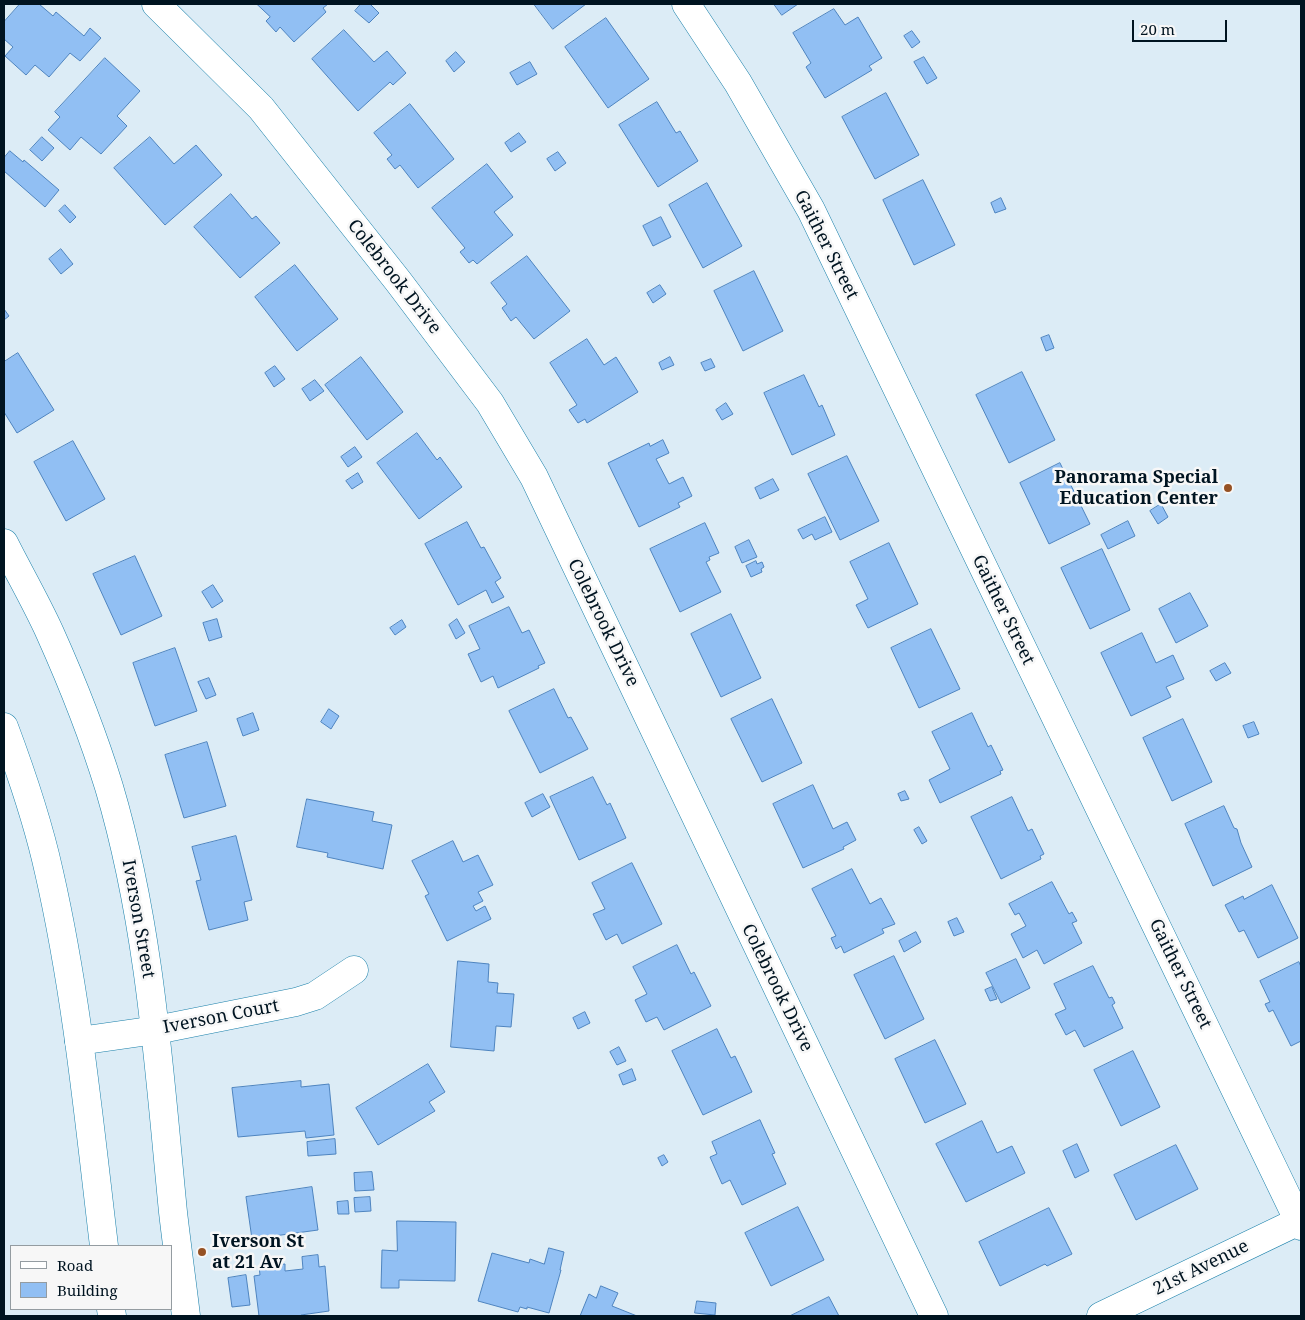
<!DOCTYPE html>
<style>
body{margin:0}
#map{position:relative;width:1305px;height:1320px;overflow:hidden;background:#dcecf6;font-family:"Noto Serif",serif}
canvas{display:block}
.frame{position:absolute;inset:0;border:5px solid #001421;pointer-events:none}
.legend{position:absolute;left:10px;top:1245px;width:162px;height:65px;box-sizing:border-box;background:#f7f7f7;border:1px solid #949ca1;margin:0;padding:6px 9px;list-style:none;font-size:15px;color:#001421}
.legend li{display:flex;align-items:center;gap:10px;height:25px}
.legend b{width:25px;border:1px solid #949ca1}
.scale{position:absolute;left:1132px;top:20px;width:95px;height:22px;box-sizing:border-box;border:2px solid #001421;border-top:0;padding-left:6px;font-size:15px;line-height:18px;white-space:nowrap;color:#001421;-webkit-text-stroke:4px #f7f7f7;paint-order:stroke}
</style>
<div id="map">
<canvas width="1305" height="1320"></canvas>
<div class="frame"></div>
<ul class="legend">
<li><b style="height:6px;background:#fff"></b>Road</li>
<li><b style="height:14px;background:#91bff3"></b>Building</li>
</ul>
<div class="scale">20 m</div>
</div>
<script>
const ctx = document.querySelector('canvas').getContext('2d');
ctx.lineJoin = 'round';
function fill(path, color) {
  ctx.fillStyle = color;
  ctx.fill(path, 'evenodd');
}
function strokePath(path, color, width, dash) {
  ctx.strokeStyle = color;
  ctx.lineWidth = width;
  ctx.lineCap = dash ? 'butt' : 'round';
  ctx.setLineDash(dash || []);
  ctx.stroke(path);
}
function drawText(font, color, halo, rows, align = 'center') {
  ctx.font = font + ' "Noto Serif",serif';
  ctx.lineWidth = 5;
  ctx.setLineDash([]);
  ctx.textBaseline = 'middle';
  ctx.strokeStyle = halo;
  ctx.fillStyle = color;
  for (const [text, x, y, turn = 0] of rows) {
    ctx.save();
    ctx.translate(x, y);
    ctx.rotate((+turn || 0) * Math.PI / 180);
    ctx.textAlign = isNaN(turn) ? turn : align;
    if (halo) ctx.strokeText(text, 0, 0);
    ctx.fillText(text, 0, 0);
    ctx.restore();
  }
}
const building = new Path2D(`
 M 20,4 L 39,4 L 53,16 L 56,12 L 84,36 L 90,28 L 101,38 L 80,61 L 70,53 L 49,77 L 35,65 L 26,75 L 5,56 L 13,47 L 4,39 L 4,22 Z
 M 257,4 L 328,4 L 323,8 L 326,12 L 294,42 L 280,27 L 276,32 L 266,21 L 270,17 Z
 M 361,4 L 370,4 L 379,13 L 369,23 L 355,11 Z
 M 534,4 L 586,4 L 553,29 Z
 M 774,4 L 798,4 L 782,15 Z
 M 834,9 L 845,25 L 858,17 L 882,58 L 869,66 L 872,70 L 825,98 L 806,67 L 811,63 L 793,33 Z
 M 606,18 L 649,79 L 608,108 L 565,47 Z
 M 344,30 L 374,62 L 387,51 L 406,73 L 393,85 L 390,82 L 358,111 L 312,59 Z
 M 912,31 L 920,42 L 912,48 L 904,36 Z
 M 456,52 L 465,62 L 454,72 L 446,61 Z
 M 924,57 L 937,78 L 927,84 L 914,62 Z
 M 105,58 L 140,91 L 117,116 L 127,126 L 101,154 L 81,137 L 70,150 L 48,130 L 60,117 L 55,112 Z
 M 530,62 L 537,74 L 517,85 L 510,73 Z
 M 886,93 L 919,155 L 875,179 L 842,117 Z
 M 657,102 L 676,133 L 680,131 L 698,161 L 658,187 L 619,125 Z
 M 410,104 L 454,159 L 418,188 L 400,165 L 395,169 L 387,159 L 392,155 L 374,133 Z
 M 519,133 L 526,142 L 511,152 L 505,143 Z
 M 42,137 L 54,148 L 42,161 L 30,150 Z
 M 150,137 L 174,164 L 196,145 L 222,175 L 165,225 L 114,168 Z
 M 10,151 L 23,162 L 24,160 L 59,190 L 45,207 L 4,171 L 4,158 Z
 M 558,152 L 566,163 L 555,171 L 547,159 Z
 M 487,164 L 513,197 L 494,212 L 513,235 L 477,264 L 473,260 L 469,263 L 460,252 L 465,248 L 432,208 Z
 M 923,180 L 955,245 L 914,265 L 883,200 Z
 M 707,183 L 742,246 L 703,268 L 669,205 Z
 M 231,194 L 252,219 L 256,216 L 280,243 L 240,278 L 194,227 Z
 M 1001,198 L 1006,209 L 995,213 L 991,203 Z
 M 65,205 L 76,217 L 70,223 L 59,211 Z
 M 661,217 L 671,237 L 653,246 L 643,226 Z
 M 61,249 L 73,264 L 61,274 L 49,259 Z
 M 527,256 L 570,311 L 534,339 L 516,317 L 511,321 L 502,308 L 507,304 L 491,283 Z
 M 295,265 L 338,319 L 297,351 L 255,297 Z
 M 754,271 L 783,331 L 743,351 L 714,291 Z
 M 660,285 L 666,294 L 653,303 L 647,293 Z
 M 4,309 L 9,316 L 4,320 Z
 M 1049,335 L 1054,348 L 1046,351 L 1041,338 Z
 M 587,339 L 604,365 L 616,357 L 638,392 L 587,423 L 585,419 L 578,423 L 569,410 L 577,405 L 550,363 Z
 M 18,353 L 54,410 L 17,433 L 4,412 L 4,362 Z
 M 361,357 L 403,412 L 367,440 L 325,385 Z
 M 670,357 L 674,365 L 662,370 L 659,363 Z
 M 711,359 L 715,367 L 705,371 L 701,363 Z
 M 275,366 L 285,379 L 274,387 L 265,373 Z
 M 1022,372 L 1055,440 L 1009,463 L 976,395 Z
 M 804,375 L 819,407 L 822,405 L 835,435 L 792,455 L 764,393 Z
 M 315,380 L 324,391 L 310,401 L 302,389 Z
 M 726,403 L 733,414 L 722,420 L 716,410 Z
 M 417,433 L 437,460 L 440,457 L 462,487 L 419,519 L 377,463 Z
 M 663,440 L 669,453 L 656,459 L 669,484 L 683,477 L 692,496 L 678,503 L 680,507 L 639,527 L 608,463 L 649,443 L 650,446 Z
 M 73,441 L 105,499 L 66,521 L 34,462 Z
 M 355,447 L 362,457 L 348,467 L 341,457 Z
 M 847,456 L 879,521 L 840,540 L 808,474 Z
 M 1060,463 L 1090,524 L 1049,544 L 1020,483 Z
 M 358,473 L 363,482 L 352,489 L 346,481 Z
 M 773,479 L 779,490 L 760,499 L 755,488 Z
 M 1161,504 L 1168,517 L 1158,524 L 1150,511 Z
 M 825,517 L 832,532 L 815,540 L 812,534 L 803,539 L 798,530 Z
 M 1128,521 L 1135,536 L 1108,549 L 1101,535 Z
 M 467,522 L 481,548 L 484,547 L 501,578 L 495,582 L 504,597 L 492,603 L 486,590 L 458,605 L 425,544 Z
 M 705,523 L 719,553 L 709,557 L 710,560 L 706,562 L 721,592 L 680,612 L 650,549 Z
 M 749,540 L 757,557 L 742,563 L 735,547 Z
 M 889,543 L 918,604 L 868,628 L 856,605 L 868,599 L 850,562 Z
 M 1102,549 L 1130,610 L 1090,629 L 1061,568 Z
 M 135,556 L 162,616 L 121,635 L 93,574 Z
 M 756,561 L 757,564 L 762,562 L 764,567 L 761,569 L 762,572 L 751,577 L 746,566 Z
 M 213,585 L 223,601 L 212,608 L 202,592 Z
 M 1190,593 L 1208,626 L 1176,643 L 1159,609 Z
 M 509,607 L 522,633 L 529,630 L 545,663 L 538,666 L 539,668 L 498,688 L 493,676 L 481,682 L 468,654 L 480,649 L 469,626 Z
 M 731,614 L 761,678 L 721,697 L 691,634 Z
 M 217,619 L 222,637 L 209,641 L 203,623 Z
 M 457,619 L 465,633 L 456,639 L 449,625 Z
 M 402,620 L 406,627 L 395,635 L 390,628 Z
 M 931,629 L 960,689 L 919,708 L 891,648 Z
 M 1142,633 L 1156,663 L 1173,655 L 1184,679 L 1166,687 L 1171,697 L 1131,716 L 1101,653 Z
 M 175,648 L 197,711 L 155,726 L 133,663 Z
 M 1225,663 L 1231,673 L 1216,681 L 1210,671 Z
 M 209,678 L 216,695 L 206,699 L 198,682 Z
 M 554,689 L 568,718 L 571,717 L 588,749 L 540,773 L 509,711 Z
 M 772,699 L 802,763 L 762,782 L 731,719 Z
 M 329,709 L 339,716 L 331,729 L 321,722 Z
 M 253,713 L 259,730 L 243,736 L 237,719 Z
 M 972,713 L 988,747 L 991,745 L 1003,770 L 1000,771 L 1001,774 L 940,803 L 929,780 L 950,769 L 932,732 Z
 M 1183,719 L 1212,782 L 1172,801 L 1143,738 Z
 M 1254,722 L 1259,734 L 1248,738 L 1243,726 Z
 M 207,742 L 226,806 L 184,818 L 165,755 Z
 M 593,777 L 607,805 L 610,803 L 626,838 L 579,860 L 550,797 Z
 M 813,785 L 833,829 L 847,822 L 856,840 L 843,847 L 844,849 L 803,868 L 773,804 Z
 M 905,791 L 909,799 L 901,801 L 898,794 Z
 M 543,794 L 550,807 L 532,817 L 525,803 Z
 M 1012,797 L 1028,831 L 1032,829 L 1044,854 L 1040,856 L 1041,859 L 1001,879 L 971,817 Z
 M 307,799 L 374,812 L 372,821 L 392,825 L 383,869 L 327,857 L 328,853 L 297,847 Z
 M 1224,806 L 1234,828 L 1237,829 L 1241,843 L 1252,867 L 1213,886 L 1185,824 Z
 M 919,827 L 927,841 L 922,844 L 914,830 Z
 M 236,836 L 252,900 L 244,902 L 248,920 L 209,930 L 196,881 L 201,880 L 192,847 Z
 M 453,841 L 463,862 L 478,855 L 493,885 L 478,892 L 483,901 L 473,906 L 476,911 L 485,906 L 491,919 L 447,941 L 425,896 L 429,894 L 412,861 Z
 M 632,863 L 662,924 L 622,944 L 617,934 L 606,940 L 593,914 L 605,909 L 592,883 Z
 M 852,869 L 870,904 L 881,898 L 895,924 L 882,929 L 884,933 L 844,953 L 841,946 L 836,949 L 831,938 L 836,936 L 812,889 Z
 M 1052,882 L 1069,914 L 1072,912 L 1077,921 L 1072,923 L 1082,943 L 1044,964 L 1037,950 L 1023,958 L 1011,934 L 1026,926 L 1019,913 L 1015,915 L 1009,904 Z
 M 1272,885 L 1298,938 L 1258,958 L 1244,930 L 1239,932 L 1225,905 L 1243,896 L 1244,899 Z
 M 957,918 L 964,932 L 954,936 L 948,922 Z
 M 916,932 L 921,942 L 904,952 L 899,941 Z
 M 677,945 L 691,974 L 694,972 L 711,1006 L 664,1030 L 657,1017 L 646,1022 L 635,1000 L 647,994 L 633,967 Z
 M 894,956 L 924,1019 L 885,1039 L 854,975 Z
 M 1016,959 L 1030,988 L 1001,1003 L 986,973 Z
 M 458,961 L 489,964 L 488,982 L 498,983 L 497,993 L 514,994 L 511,1027 L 496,1026 L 494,1051 L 451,1047 Z
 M 1299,962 L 1301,967 L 1301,1041 L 1291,1046 L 1273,1010 L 1269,1012 L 1265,1004 L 1270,1002 L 1260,981 Z
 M 1093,966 L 1109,998 L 1112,997 L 1115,1003 L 1112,1005 L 1123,1028 L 1084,1047 L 1075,1030 L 1066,1035 L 1055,1014 L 1066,1009 L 1054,984 Z
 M 992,987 L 997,999 L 990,1001 L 985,990 Z
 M 585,1012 L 590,1023 L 578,1029 L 573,1018 Z
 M 717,1029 L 731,1058 L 735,1056 L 752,1092 L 703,1115 L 672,1051 Z
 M 935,1040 L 966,1104 L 925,1123 L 895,1059 Z
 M 619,1047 L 626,1061 L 617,1065 L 610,1052 Z
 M 1133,1051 L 1160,1107 L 1121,1126 L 1094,1070 Z
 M 428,1064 L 445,1092 L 429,1102 L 435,1111 L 378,1145 L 356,1108 Z
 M 632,1069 L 636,1080 L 623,1085 L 619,1075 Z
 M 301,1081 L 301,1087 L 329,1084 L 334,1135 L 306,1138 L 305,1131 L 238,1137 L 232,1088 Z
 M 760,1120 L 775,1153 L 772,1154 L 786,1184 L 742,1205 L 730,1180 L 722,1184 L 710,1157 L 717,1154 L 712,1142 Z
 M 982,1121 L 997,1153 L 1012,1146 L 1025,1173 L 966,1202 L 936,1144 Z
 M 335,1139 L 336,1154 L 308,1156 L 307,1142 Z
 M 1077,1144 L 1089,1171 L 1075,1178 L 1063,1151 Z
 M 1176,1145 L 1198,1189 L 1136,1220 L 1114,1175 Z
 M 664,1155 L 668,1162 L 662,1166 L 658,1158 Z
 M 372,1172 L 374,1190 L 355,1191 L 354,1173 Z
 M 312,1187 L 318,1230 L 252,1239 L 246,1197 Z
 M 370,1197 L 371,1211 L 355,1212 L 354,1198 Z
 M 348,1201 L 349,1214 L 338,1214 L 337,1202 Z
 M 798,1207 L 824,1260 L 771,1286 L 745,1233 Z
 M 1049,1208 L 1072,1254 L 1047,1266 L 1045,1264 L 1000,1286 L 979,1242 Z
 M 397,1221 L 456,1222 L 455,1281 L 399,1280 L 399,1288 L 381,1288 L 382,1250 L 397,1251 Z
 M 549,1248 L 564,1252 L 560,1270 L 561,1270 L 549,1313 L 527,1307 L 527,1309 L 520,1307 L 518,1312 L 478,1301 L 492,1253 L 529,1263 L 530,1259 L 544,1264 Z
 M 318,1255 L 319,1267 L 325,1266 L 329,1311 L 301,1315 L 301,1316 L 259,1316 L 254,1276 L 260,1275 L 259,1266 L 285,1264 L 285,1271 L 303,1269 L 302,1257 Z
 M 246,1275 L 250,1305 L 232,1307 L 228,1278 Z
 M 601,1286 L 618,1293 L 612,1306 L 637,1316 L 580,1316 L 589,1294 L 596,1298 Z
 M 829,1297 L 839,1316 L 790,1316 Z
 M 697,1301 L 716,1303 L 715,1315 L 695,1313 Z`);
const minor = new Path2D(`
 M 156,4 L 261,108 L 398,281 L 490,403 L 534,477 L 934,1316
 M 686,4 L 738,83 L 811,210 L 1301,1226
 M 79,1041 L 156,1030 L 296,1002 L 315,996 L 354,970
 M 1101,1316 L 1301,1220`);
const major = new Path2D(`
 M 4,543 C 19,573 36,602 50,633 C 72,682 93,735 109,787 C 150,925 159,1069 173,1212 C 177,1247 182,1282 186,1316
 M 4,727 C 22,775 38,822 49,872 C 77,995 89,1121 104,1246
 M 111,1309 L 112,1316`);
const markers = [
 [1228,488,5,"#955124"],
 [202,1252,5,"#955124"]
];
const streetNames = [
 ["Gaither Street",826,245,63],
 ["Colebrook Drive",394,277,52],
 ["Gaither Street",1003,610,64],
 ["Colebrook Drive",603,623,64],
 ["Iverson Street",138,919,80],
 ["Gaither Street",1180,974,64],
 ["Colebrook Drive",777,988,64],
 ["Iverson Court",221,1017,-11],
 ["21st Avenue",1201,1268,-26]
];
const poiNames = [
 ["Panorama Special",1218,478],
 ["Education Center",1218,499],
 ["Iverson St",212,1242,"left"],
 ["at 21 Av",212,1263,"left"]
];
fill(building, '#91bff3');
strokePath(building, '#4e84bf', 1);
strokePath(minor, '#1a80aa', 29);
strokePath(major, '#1a80aa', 29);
strokePath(minor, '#fff', 28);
strokePath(major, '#fff', 28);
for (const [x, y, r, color] of markers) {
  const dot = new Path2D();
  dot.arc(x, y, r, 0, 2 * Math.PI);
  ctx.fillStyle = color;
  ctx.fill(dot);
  strokePath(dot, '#f7f7f7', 2);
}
drawText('18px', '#001421', '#f7f7f7', streetNames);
drawText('bold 18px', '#001421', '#f7f7f7', poiNames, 'right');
</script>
